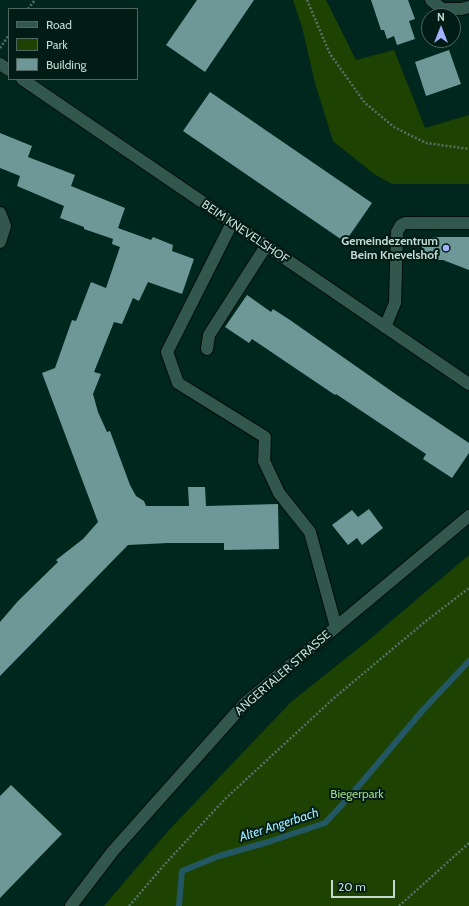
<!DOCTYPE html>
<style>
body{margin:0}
#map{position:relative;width:469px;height:906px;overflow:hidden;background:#00271e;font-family:Cabin,sans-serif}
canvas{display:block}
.legend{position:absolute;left:8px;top:8px;width:130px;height:72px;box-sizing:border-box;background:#011c15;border:1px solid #4f6760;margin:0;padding:5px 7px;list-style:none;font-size:12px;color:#c4d8d1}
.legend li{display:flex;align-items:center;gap:8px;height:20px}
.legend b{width:20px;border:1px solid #4f6760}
.north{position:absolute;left:421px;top:8px;width:40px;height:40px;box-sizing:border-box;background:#011c15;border:1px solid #4f6760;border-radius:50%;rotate:0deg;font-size:11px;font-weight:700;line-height:16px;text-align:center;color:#c4d8d1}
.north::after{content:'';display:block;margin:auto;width:14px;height:18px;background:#a3b2fd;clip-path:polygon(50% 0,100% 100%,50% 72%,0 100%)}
.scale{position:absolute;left:331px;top:880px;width:64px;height:18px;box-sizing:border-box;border:2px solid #c4d8d1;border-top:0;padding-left:5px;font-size:12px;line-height:14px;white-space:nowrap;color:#c4d8d1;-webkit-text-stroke:3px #011c15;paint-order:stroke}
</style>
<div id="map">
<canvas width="469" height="906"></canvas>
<ul class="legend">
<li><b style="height:5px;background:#32574d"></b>Road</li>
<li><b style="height:11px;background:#1e4201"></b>Park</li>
<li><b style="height:11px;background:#6d9897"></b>Building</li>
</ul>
<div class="north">N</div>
<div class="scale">20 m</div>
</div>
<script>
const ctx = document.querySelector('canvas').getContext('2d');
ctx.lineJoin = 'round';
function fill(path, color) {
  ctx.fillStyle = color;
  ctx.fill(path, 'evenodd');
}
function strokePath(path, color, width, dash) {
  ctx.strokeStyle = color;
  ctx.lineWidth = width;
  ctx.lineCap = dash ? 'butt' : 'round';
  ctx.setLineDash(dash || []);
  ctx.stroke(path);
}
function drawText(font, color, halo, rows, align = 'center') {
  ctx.font = font + ' Cabin,sans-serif';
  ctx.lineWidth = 4;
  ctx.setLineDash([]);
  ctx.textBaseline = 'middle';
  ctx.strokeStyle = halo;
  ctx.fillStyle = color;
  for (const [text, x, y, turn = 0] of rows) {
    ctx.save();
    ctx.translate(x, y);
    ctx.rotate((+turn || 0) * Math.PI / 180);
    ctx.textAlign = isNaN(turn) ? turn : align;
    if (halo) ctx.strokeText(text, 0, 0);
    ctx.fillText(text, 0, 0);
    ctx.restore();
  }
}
const green = new Path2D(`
 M 293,0 L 326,0 L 356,60 L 394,50 L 425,128 L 469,115 L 469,184 L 392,184 L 374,174 L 333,141 L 315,83 L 302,27 Z
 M 469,555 L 469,906 L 104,906 L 168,831 L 291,702 L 370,639 Z`);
const stream = new Path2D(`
 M 179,906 L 182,871 L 219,856 L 268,842 L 325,823 L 351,795 L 423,710 L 469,661`);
const building = new Path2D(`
 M 197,0 L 254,0 L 205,72 L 166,45 Z
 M 371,0 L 408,0 L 415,19 L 409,21 L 415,39 L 397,45 L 394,36 L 387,39 L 384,30 L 381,30 Z
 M 449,50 L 461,84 L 426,96 L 415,62 Z
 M 210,92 L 372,203 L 345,242 L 183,131 Z
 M 0,133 L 32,146 L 28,157 L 75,175 L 71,186 L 125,208 L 118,228 L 151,240 L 153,237 L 173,245 L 172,251 L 194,259 L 182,294 L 148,282 L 139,301 L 133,298 L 122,324 L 114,322 L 94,372 L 101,374 L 93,394 L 98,412 L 107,432 L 110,431 L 130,485 L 136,496 L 144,501 L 146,506 L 189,506 L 188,487 L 205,487 L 206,506 L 278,504 L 279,549 L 224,550 L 224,543 L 168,543 L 128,545 L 0,676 L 0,622 L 18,601 L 58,562 L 56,560 L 83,539 L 98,522 L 42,373 L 55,368 L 72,320 L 76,321 L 91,282 L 106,288 L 120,247 L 112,244 L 113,239 L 84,229 L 84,227 L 60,218 L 64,206 L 17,186 L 20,176 L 0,168 Z
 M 422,237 L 469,237 L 469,270 L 443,260 L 422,260 Z
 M 247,295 L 271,312 L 273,309 L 290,320 L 397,395 L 469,443 L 469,453 L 452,478 L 423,459 L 426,454 L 336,394 L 335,395 L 252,339 L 249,343 L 225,327 Z
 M 369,509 L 383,528 L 362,545 L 357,538 L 348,545 L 332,525 L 352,510 L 358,517 Z
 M 11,785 L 62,834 L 0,898 L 0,796 Z`);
const path = new Path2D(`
 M 307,0 L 330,54 L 365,103 L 394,127 L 426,143 L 469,149
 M 28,9 L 35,0
 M 0,48 L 9,35
 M 129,906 L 165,864 L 225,799 L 334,698 L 426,621 L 469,588
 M 399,906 L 469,843`);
const lane = new Path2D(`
 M 0,213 L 5,226 L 0,242
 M 232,223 L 167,352 L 178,383 L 265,437 L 264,461 L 279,493 L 310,532 L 336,627
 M 385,327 L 395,303 L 397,232 L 401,225 L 405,223 L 469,223
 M 207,349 L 209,335 L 266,246`);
const street = new Path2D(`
 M 431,0 L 442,9 L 461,9 L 469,7
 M 0,64 L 9,70
 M 22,79 L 469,384
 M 71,906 L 113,851 L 245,703 L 469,516`);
const markers = [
 [446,248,4,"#a3b2fd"]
];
const streetNames = [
 ["BEIM KNEVELSHOF",245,232,34],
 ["ANGERTALER STRASSE",283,673,-41]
];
const poiNames = [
 ["Gemeindezentrum",438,241],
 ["Beim Knevelshof",438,255]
];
const parkNames = [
 ["Biegerpark",357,794]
];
const waterNames = [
 ["Alter Angerbach",279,825,-18]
];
fill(green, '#1e4201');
strokePath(stream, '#225763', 6);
fill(building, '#6d9897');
strokePath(lane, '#000d09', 14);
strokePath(street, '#000d09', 14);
strokePath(path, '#53726a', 2.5, [2, 2]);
strokePath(lane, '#32574d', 12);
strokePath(street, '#32574d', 12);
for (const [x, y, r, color] of markers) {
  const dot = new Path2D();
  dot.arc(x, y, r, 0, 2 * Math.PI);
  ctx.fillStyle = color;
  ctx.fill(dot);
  strokePath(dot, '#011c15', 1.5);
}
drawText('12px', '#c4d8d1', '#011c15', streetNames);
drawText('bold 12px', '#c4d8d1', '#011c15', poiNames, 'right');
drawText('12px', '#9ed57f', '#011c15', parkNames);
drawText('italic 13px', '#9fe8fb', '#011c15', waterNames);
</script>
